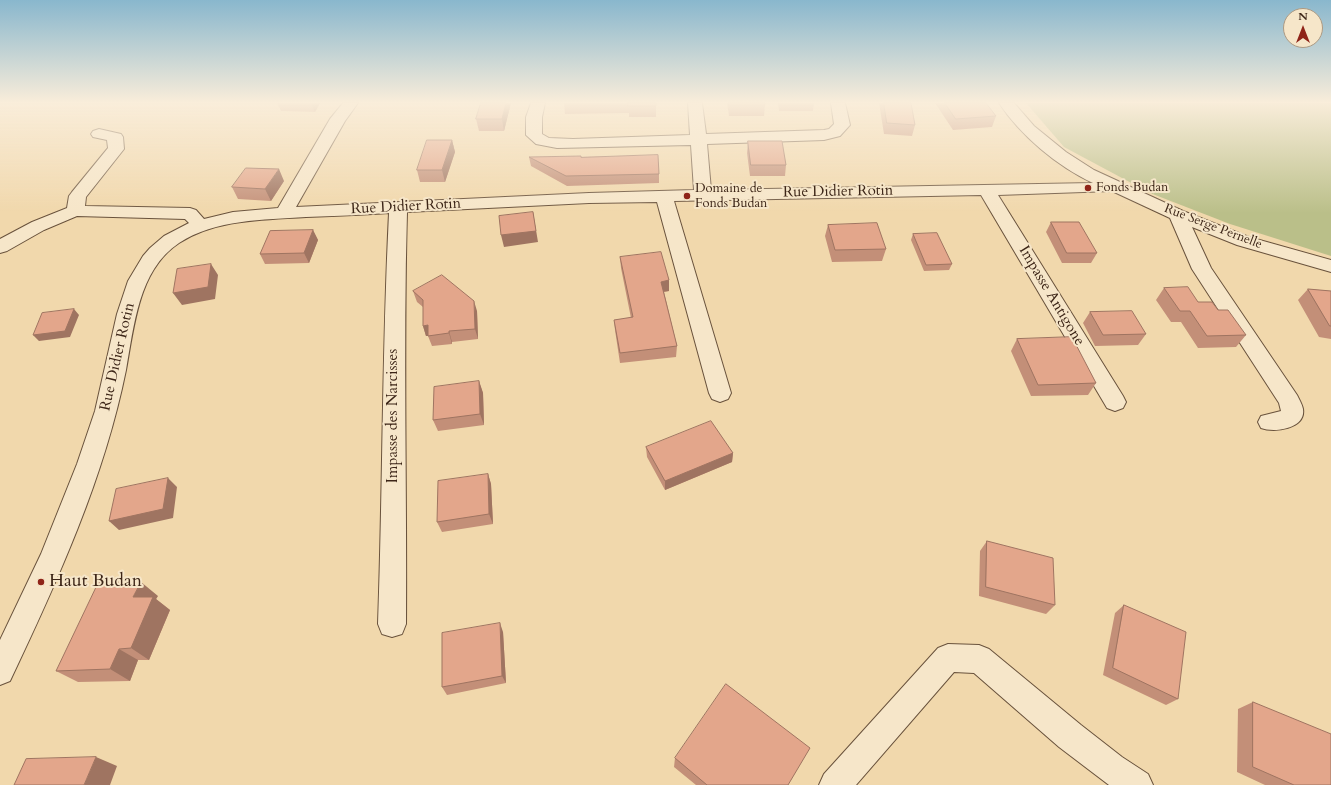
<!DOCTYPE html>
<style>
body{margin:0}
#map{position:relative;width:1331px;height:785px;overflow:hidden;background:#f1d8ac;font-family:Cardo,serif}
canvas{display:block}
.north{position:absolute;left:1283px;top:8px;width:40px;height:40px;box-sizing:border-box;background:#f6e6c9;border:1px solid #ac9982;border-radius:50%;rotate:0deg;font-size:11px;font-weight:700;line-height:16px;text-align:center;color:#3c2517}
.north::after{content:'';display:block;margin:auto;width:14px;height:18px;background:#8f2418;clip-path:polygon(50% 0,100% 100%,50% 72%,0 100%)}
</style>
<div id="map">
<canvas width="1331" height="785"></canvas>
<div class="north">N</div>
</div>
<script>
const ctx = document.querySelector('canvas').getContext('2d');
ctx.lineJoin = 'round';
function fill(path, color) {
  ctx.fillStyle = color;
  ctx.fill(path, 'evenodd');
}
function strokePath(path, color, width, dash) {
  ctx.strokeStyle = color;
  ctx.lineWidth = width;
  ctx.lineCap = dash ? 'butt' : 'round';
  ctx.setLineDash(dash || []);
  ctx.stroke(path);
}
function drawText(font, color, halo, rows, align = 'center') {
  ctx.font = font + ' Cardo,serif';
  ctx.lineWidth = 4;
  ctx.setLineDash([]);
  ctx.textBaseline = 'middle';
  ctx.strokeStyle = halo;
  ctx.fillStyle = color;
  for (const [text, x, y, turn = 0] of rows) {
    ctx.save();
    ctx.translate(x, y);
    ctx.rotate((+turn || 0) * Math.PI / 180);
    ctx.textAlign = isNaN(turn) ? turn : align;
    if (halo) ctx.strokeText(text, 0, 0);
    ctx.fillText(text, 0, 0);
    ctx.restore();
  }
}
const green = new Path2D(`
 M 1026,103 L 1331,103 L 1331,256 L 1230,224 L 1150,193 L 1064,147 Z`);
const minor = new Path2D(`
 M 343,103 L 358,103 L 345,121 L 296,207 L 589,193 L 694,190 L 691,145 L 557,148 L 536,144 L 526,135 L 526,117 L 531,103 L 545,103 L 542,117 L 542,134 L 549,138 L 573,139 L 690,135 L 688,103 L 702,103 L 706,134 L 824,130 L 829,129 L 834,124 L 831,103 L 845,103 L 850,125 L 840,136 L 824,140 L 707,144 L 711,190 L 1093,183 C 1057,166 1021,136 999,103 L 1014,103 L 1034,126 L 1066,152 L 1094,170 L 1183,211 L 1249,237 L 1331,260 L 1331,272 L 1237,245 L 1192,227 L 1211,268 L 1297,395 C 1299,399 1302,404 1303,409 C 1306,429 1274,433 1261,428 L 1258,422 L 1261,416 L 1281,411 L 1279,403 L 1192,269 L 1170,218 L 1112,191 L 998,195 L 1123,396 L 1126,402 L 1123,408 L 1115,411 L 1107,408 L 981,195 L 674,201 L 731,393 L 728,399 L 720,402 L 712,399 L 709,393 L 657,202 L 589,203 L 407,212 C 403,350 407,487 406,624 L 402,634 L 392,637 L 382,634 L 378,624 C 383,487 382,350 389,213 C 361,215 334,216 306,217 C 263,220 216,219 179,243 C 138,270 134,327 126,370 C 104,479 57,582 10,681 L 0,685 L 0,640 L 41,554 L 77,464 L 95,411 L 117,314 L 128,281 L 143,256 L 150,248 L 164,236 L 189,223 L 185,219 L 77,216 L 44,230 L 7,251 L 0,253 L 0,239 L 32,222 L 67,208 L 69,196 L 72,192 L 108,148 L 107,140 L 93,137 L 91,134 L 93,131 L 99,129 L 121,134 L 123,137 L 124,149 L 86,197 L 85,206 L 190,208 L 196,210 L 204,219 L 233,212 L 278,208 L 330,119 Z
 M 948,644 L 979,645 L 989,649 L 1081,725 L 1122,757 L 1148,774 L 1153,785 L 1109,785 L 1059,747 L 974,673 L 954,672 L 856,785 L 819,785 L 824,774 L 938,648 Z`);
const wall = new Path2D(`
 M 277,103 L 320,103 L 315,112 L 281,111 Z
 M 481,103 L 511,103 L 504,131 L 479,131 L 476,119 Z
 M 564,103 L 656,103 L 656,117 L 629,117 L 629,113 L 565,114 Z
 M 727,103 L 765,103 L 765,105 L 764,116 L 729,116 Z
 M 778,103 L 814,103 L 813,111 L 779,111 Z
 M 879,103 L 911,103 L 915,125 L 912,136 L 884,134 Z
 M 935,103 L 986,103 L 996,116 L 992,127 L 953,130 Z
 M 452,140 L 455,152 L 445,182 L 420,182 L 417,170 Z
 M 748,141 L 786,165 L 785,176 L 750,176 L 747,153 Z
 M 529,157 L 581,157 L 659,174 L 659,183 L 567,186 L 531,166 Z
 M 284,181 L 271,201 L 238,199 L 232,187 Z
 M 1051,222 L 1097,253 L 1091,263 L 1062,263 L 1046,232 Z
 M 828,225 L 886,249 L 882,261 L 832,262 L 825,236 Z
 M 313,230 L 318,240 L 309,263 L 265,264 L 260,254 Z
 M 913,234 L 952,264 L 949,270 L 924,271 L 911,240 Z
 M 620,257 L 669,280 L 669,291 L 664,292 L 677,346 L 676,357 L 620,363 L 615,330 L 614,320 L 631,318 L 621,268 Z
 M 1164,288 L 1218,310 L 1246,335 L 1236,347 L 1198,348 L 1181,322 L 1171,322 L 1156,300 Z
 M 1308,289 L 1331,291 L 1331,339 L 1319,337 L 1298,300 Z
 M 413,291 L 477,311 L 478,339 L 452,342 L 452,344 L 432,346 L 428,336 L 426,336 L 423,326 L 423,307 L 417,302 Z
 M 1090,312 L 1146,334 L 1138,345 L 1095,346 L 1083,323 Z
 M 1017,339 L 1096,383 L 1088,395 L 1031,396 L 1011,351 Z
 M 479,381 L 483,393 L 484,425 L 438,431 L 433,420 Z
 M 646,447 L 733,453 L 732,462 L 665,490 L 647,457 Z
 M 488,474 L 491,484 L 493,524 L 442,532 L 437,522 Z
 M 987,541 L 1055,605 L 1046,614 L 979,596 L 980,551 Z
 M 158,596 L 156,599 L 170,610 L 149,660 L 138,660 L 130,681 L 78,682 L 56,671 Z
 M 1124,605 L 1178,699 L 1166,705 L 1103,675 L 1115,613 Z
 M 503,632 L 506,683 L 447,695 L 442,687 Z
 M 1253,702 L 1331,785 L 1265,785 L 1237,772 L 1238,709 Z
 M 675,758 L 788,785 L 696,785 L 674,767 Z`);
const shadedWall = new Path2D(`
 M 311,103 L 320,103 L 315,112 Z
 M 506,103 L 511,103 L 504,131 L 502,119 Z
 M 452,140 L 455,152 L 445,182 L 442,170 Z
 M 279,169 L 284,181 L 271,201 L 265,189 Z
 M 533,212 L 538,242 L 504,247 L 501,235 Z
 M 313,230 L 318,240 L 309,263 L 304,253 Z
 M 211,264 L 218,275 L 215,299 L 182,305 L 173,293 Z
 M 669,280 L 669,291 L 661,292 L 661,282 Z
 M 474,301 L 477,311 L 478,339 L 475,329 Z
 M 74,309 L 79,315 L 70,337 L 39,341 L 33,335 Z
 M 428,325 L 432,336 L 426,336 L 423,326 Z
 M 449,331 L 452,342 L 452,344 L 449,333 Z
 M 479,381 L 483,393 L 484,425 L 480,414 Z
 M 733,453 L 732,462 L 665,490 L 665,481 Z
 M 488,474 L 491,484 L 493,524 L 489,514 Z
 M 168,478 L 177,487 L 173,518 L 119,530 L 109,521 Z
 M 141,582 L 158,596 L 156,599 L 170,610 L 149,660 L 131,648 L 133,597 Z
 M 500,623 L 503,632 L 506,683 L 502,676 Z
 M 119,649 L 138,660 L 130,681 L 110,669 Z
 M 96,757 L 117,766 L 110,785 L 84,785 Z`);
const building = new Path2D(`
 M 481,103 L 506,103 L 502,119 L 476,119 Z
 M 628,103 L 656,103 L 656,106 L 628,106 Z
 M 729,103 L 765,103 L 765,105 L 729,105 Z
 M 884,103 L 911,103 L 915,125 L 887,123 Z
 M 945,103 L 986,103 L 996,116 L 956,119 Z
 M 427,140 L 452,140 L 442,170 L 417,170 Z
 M 748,141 L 782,141 L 786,165 L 751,165 Z
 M 658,155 L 659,174 L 566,176 L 529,157 L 581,156 L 581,157 Z
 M 246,168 L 279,169 L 265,189 L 232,187 Z
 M 533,212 L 536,231 L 501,235 L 499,216 Z
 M 1051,222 L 1079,222 L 1097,253 L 1067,253 Z
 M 877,223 L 886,249 L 835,250 L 828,225 Z
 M 313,230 L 304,253 L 260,254 L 270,231 Z
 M 937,233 L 952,264 L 926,265 L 913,234 Z
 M 661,252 L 669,280 L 661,282 L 677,346 L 620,353 L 614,320 L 633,317 L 620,257 Z
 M 211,264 L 208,287 L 173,293 L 177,269 Z
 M 442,275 L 474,301 L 475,329 L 449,331 L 449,333 L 428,336 L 428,325 L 423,326 L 423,300 L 413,291 Z
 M 1188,287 L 1198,302 L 1212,302 L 1218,310 L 1228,310 L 1246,335 L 1207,336 L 1190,311 L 1180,311 L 1164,288 Z
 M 1308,289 L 1331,291 L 1331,326 L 1330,326 Z
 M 74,309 L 65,331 L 33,335 L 42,313 Z
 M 1132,311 L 1146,334 L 1103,335 L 1090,312 Z
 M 1072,337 L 1096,383 L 1038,385 L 1017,339 Z
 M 479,381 L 480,414 L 433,420 L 434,387 Z
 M 711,421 L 733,453 L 665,481 L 646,447 Z
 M 488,474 L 489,514 L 437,522 L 438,481 Z
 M 168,478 L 163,509 L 109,521 L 116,489 Z
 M 987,541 L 1053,558 L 1055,605 L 986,587 Z
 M 141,582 L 133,597 L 153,597 L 131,648 L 119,649 L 110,669 L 56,671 L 98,583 Z
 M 1124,605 L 1186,632 L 1178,699 L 1113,668 Z
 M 500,623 L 502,676 L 442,687 L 442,633 Z
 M 726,684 L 810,748 L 788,785 L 707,785 L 675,758 Z
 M 1253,702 L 1331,734 L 1331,785 L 1294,785 L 1253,767 Z
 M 96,757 L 84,785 L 14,785 L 26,759 Z`);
const markers = [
 [1088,188,4,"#8f2418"],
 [687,196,4,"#8f2418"],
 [41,582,4,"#8f2418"]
];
const farPoinames = [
 ["Fonds Budan",1096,188],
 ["Domaine de",695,189],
 ["Fonds Budan",695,204]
];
const farStreetnames = [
 ["Rue Serge Pernelle",1213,227,21]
];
const streetNames = [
 ["Rue Didier Rotin",838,192,-1],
 ["Rue Didier Rotin",406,207,-3],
 ["Impasse Antigone",1051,296,59],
 ["Rue Didier Rotin",118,357,-77],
 ["Impasse des Narcisses",394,416,-90]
];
const nearPoinames = [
 ["Haut Budan",49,582]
];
fill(green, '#babf89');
strokePath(minor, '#69523c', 2);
fill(minor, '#f6e6c9');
fill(wall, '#c38f78');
fill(shadedWall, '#9f7461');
fill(building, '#e3a68b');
strokePath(building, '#9f7461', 1);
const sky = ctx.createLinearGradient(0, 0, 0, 213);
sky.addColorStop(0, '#89b7cd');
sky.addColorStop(0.48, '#f9edda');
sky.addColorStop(1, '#f9edda00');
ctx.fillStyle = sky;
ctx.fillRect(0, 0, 1331, 213);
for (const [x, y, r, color] of markers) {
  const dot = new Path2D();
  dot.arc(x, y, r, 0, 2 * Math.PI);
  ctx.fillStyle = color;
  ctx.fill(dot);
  strokePath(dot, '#f6e6c9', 1.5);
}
drawText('13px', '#3c2517', '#f6e6c9', farPoinames, 'left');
drawText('13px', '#3c2517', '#f6e6c9', farStreetnames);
drawText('15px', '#3c2517', '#f6e6c9', streetNames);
drawText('18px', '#3c2517', '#f6e6c9', nearPoinames, 'left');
</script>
